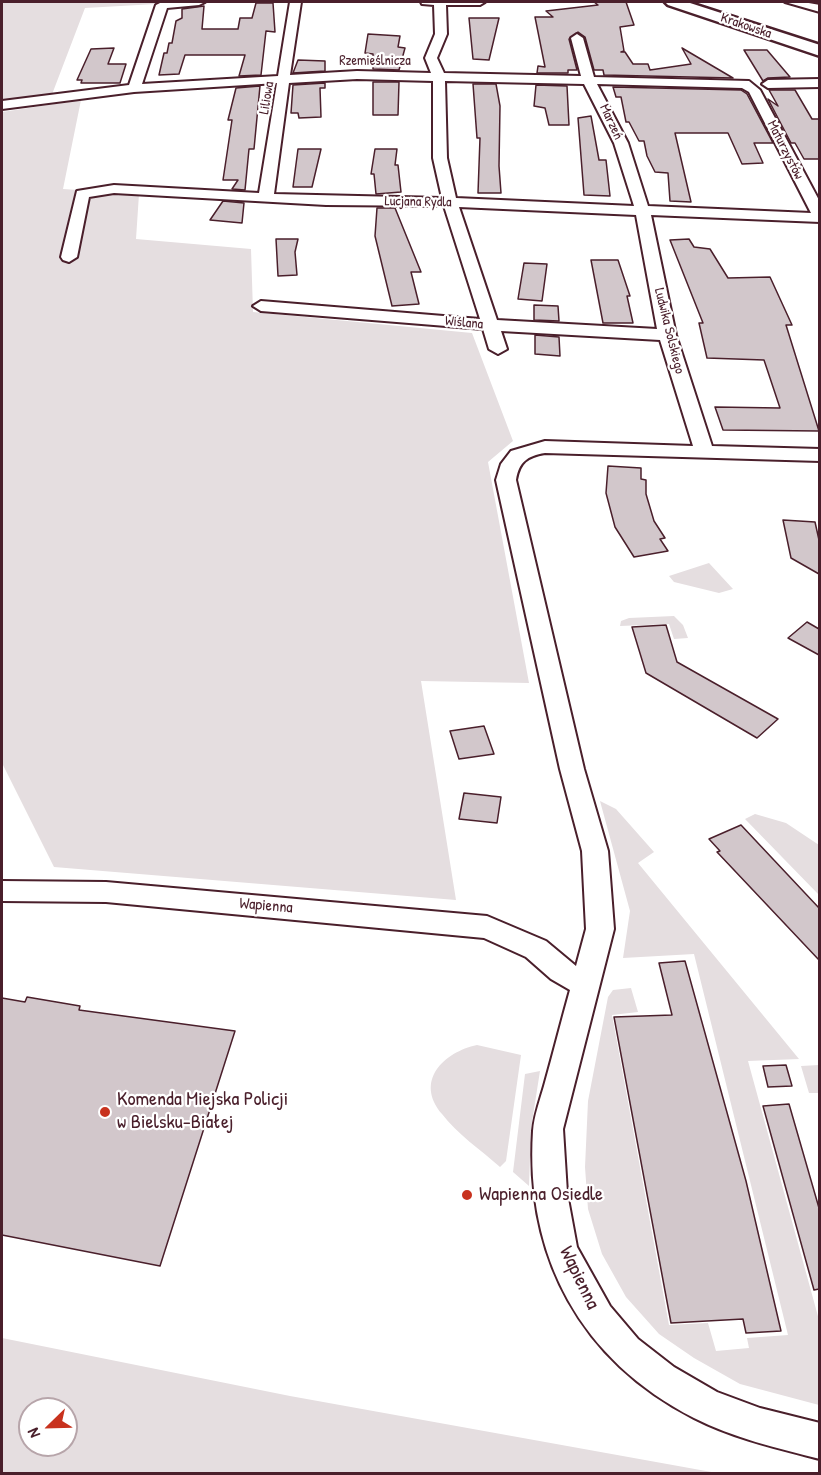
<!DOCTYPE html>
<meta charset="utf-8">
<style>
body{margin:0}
#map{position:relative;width:821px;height:1475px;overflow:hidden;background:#fff;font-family:"Patrick Hand",sans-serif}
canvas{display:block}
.frame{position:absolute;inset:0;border:3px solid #4a1f2b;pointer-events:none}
.north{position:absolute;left:18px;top:1397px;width:60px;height:60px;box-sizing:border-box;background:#fff;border:2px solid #b7a5aa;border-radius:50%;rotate:247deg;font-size:16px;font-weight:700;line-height:24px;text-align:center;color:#4a1f2b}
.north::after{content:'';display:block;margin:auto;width:21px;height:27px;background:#c8321e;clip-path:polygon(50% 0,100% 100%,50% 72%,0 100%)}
</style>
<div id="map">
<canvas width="821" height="1475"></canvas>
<div class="frame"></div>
<div class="north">N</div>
</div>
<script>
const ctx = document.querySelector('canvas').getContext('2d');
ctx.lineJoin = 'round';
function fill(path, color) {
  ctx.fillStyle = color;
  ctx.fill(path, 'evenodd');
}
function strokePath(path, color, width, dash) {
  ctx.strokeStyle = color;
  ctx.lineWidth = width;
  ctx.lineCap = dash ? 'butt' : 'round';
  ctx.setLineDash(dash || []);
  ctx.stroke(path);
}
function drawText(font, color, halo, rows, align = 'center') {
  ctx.font = font + ' "Patrick Hand",sans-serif';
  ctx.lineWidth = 4.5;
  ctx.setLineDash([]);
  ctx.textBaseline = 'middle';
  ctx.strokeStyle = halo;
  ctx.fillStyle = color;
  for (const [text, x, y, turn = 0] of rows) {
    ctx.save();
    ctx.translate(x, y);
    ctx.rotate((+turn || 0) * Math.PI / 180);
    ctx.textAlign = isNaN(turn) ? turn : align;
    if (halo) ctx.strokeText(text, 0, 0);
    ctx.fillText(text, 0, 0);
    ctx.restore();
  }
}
const green = new Path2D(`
 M 2,2 L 155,2 L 156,4 L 85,8 L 51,97 L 2,104 Z
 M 81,100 L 63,189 L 139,194 L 136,239 L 251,249 L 253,312 L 472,333 L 513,441 L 488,462 L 529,683 L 421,681 L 456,900 L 54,867 L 2,763 L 2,112 Z
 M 709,563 L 733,589 L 719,593 L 674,582 L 669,576 Z
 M 674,616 L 683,625 L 688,638 L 674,639 L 669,624 L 620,626 L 621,621 L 629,618 Z
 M 600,801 L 616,809 L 654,852 L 638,863 L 799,1059 L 748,1061 L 819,1320 L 819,1405 L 740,1384 L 694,1358 L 659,1334 L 626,1297 L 602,1254 L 588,1209 L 585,1167 L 588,1101 L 608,997 L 613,990 L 631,988 L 638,1012 L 612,1015 L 669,1325 L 708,1323 L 716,1351 L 749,1348 L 747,1338 L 788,1335 L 694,954 L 623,958 L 630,911 Z
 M 755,814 L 786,823 L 819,845 L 819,895 L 745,819 Z
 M 477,1045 L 521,1055 L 506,1161 L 500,1167 C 481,1150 457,1134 442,1114 C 414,1081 444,1052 477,1045 Z
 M 819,1065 L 819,1093 L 809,1093 L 801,1066 Z
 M 540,1071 L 531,1128 L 529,1186 L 513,1172 L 525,1074 Z
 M 2,1338 L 290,1396 L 717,1473 L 2,1473 ZM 30,1409 L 66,1409 L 66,1445 L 30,1445 Z`);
const building = new Path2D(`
 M 594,2 L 626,2 L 634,25 L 620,27 L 624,51 L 621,52 L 625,52 L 633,64 L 648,64 L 650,70 L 691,64 L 682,48 L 733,78 L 604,75 L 603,70 L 594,70 L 585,37 L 578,32 L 569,39 L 577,70 L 568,70 L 568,73 L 537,73 L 538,66 L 545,67 L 535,17 L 553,17 L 546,11 L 598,5 Z
 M 256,3 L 273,3 L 275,32 L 266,31 L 261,75 L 239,76 L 245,55 L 185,55 L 179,74 L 159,75 L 164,53 L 167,53 L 169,43 L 172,43 L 176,21 L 182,18 L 182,9 L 204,6 L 202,29 L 238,29 L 240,18 L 252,18 Z
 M 469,18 L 499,18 L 489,60 L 473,59 Z
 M 368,34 L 400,36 L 398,47 L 405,48 L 399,70 L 373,69 L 373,54 L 365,53 Z
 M 114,48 L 108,64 L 126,64 L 120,83 L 81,83 L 82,80 L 77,80 L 91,49 Z
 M 744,50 L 767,50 L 790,77 L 768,78 L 763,81 Z
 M 298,60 L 325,61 L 325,71 L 293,73 Z
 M 373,82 L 399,82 L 398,115 L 373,115 Z
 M 325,83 L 325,88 L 320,88 L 321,117 L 299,118 L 298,113 L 291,113 L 293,85 Z
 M 473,84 L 496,84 L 500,106 L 499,166 L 501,193 L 478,193 L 480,138 L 477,138 Z
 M 536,85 L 567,86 L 569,125 L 549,125 L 545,108 L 534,106 Z
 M 260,86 L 254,149 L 249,149 L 245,190 L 232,189 L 238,180 L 223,180 L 232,120 L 228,120 L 236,88 Z
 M 613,87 L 741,90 L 747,94 L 773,143 L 754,143 L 763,163 L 742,164 L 728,133 L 675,133 L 691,202 L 670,201 L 668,173 L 655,172 L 647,156 L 644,141 L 639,141 L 629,122 L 626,122 L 621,97 L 616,97 Z
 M 769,90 L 795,90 L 812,119 L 819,119 L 819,159 L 804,159 L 795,143 L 791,143 L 768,99 L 778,106 Z
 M 591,116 L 599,160 L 606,160 L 610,196 L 584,195 L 578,118 Z
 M 298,149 L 321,149 L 312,187 L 293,187 Z
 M 375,149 L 397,149 L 395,165 L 398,165 L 401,192 L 376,194 L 374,174 L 371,174 Z
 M 223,201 L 244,203 L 242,223 L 210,220 Z
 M 377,208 L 395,208 L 421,272 L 411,272 L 419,304 L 392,306 L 375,236 Z
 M 276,239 L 298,239 L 295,252 L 297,275 L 278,276 Z
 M 689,239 L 694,247 L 710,249 L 728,278 L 770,277 L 792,325 L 786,325 L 819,431 L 723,430 L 715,407 L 780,408 L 764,360 L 707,358 L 699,323 L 703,323 L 670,240 Z
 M 591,260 L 618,260 L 630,296 L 627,296 L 633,323 L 603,323 Z
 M 524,263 L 547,264 L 542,301 L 518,299 Z
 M 534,305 L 558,306 L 559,321 L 534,320 Z
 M 535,335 L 559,337 L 560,356 L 535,354 Z
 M 608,466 L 641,468 L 641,479 L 646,480 L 646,494 L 654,521 L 665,538 L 660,539 L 668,551 L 634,557 L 615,527 L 606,493 Z
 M 783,520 L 815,522 L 819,540 L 819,574 L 791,558 Z
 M 807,622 L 819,629 L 819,655 L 788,638 Z
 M 666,625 L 677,662 L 778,719 L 757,738 L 646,673 L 632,627 Z
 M 484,726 L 494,754 L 459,759 L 450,731 Z
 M 464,793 L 501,797 L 497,823 L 459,819 Z
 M 741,825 L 819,908 L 819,960 L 717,852 L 720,851 L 709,839 Z
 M 685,961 L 746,1181 L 781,1331 L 746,1333 L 743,1319 L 671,1323 L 614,1017 L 672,1015 L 659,963 Z
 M 27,997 L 80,1006 L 79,1010 L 235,1031 L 160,1266 L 2,1235 L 2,998 L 25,1002 Z
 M 786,1065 L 792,1086 L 768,1087 L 763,1066 Z
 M 789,1104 L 819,1208 L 819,1289 L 814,1290 L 763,1106 Z`);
const street = new Path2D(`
 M 162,2 L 205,2 L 199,5 L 167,8 L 142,84 L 278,76 L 290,2 L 301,2 L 290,75 L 357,71 L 431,73 L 425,58 L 435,34 L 434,5 L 422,4 L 421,2 L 485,2 L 480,5 L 446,5 L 447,34 L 437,58 L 444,73 L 581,76 L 571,38 L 577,34 L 583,38 L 594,77 L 749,81 L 760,90 L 820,202 L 820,222 L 651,215 L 676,335 L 712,446 L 820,449 L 820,461 L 545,453 C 527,456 519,462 516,480 L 584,769 L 608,851 L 614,929 L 563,1129 L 567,1193 L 577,1247 L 610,1306 L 638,1339 L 674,1367 L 717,1392 L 760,1408 L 820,1423 L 820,1459 C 777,1448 733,1438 694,1418 C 581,1360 525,1257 533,1131 C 534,1116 540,1100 544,1086 C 553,1054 561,1022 570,990 L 551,979 L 526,957 L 484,938 L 106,902 L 2,901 L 2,881 L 106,882 L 487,916 L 546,941 L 576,966 L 586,929 L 582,851 L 560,769 L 496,480 L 501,464 L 511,451 L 545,441 L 693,446 L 660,340 L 501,331 L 507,349 L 498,354 L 489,349 L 483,329 L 261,311 L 253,306 L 261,301 L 480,319 L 444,206 L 326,205 L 114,193 L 89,197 L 77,257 L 69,262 L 63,260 L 61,257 L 77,191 L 114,185 L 259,193 L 277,83 L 134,92 L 2,109 L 2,101 L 129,85 L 156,5 ZM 357,79 L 433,81 L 433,158 L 442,198 L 274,194 L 289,83 ZM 445,81 L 584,84 L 614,143 L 634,206 L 456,198 L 447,158 ZM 597,84 L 742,88 L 749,92 L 811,213 L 648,206 L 628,143 ZM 459,207 L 636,215 L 657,329 L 497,320 Z
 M 785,2 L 803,2 L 820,5 L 820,12 Z
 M 820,79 L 820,87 L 768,88 L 762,84 L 768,80 Z`);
const secondary = new Path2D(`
 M 665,2 L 687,2 L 820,45 L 820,56 L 668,5 Z`);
const markers = [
 [105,1112,6,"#c8321e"],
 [467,1195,6,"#c8321e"]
];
const farStreetnames = [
 ["Krakowska",746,26,19],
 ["Rzemieślnicza",375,61],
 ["Liliowa",267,98,-81],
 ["Marzeń",611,122,65],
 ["Maturzystów",785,150,63],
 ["Lucjana Rydla",418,202,1],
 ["Wiślana",464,323,5],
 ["Ludwika Solskiego",669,331,76]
];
const streetNames = [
 ["Wapienna",266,906,5]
];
const nearPoinames = [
 ["Komenda Miejska Policji",117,1100],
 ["w Bielsku-Białej",117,1123],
 ["Wapienna Osiedle",479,1195]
];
const nearStreetnames = [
 ["Wapienna",579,1278,64]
];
fill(green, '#e5dee0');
fill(building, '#d2c7cb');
strokePath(building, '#4a1f2b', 1.5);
strokePath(street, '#4a1f2b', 4);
strokePath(secondary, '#4a1f2b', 5);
fill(street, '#fff');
fill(secondary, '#fff');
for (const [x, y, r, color] of markers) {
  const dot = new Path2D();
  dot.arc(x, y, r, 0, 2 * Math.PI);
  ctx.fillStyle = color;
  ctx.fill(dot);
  strokePath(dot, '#fff', 2);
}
drawText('14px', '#4a1f2b', '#fff', farStreetnames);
drawText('16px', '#4a1f2b', '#fff', streetNames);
drawText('20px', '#4a1f2b', '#fff', nearPoinames, 'left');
drawText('20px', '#4a1f2b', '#fff', nearStreetnames);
</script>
